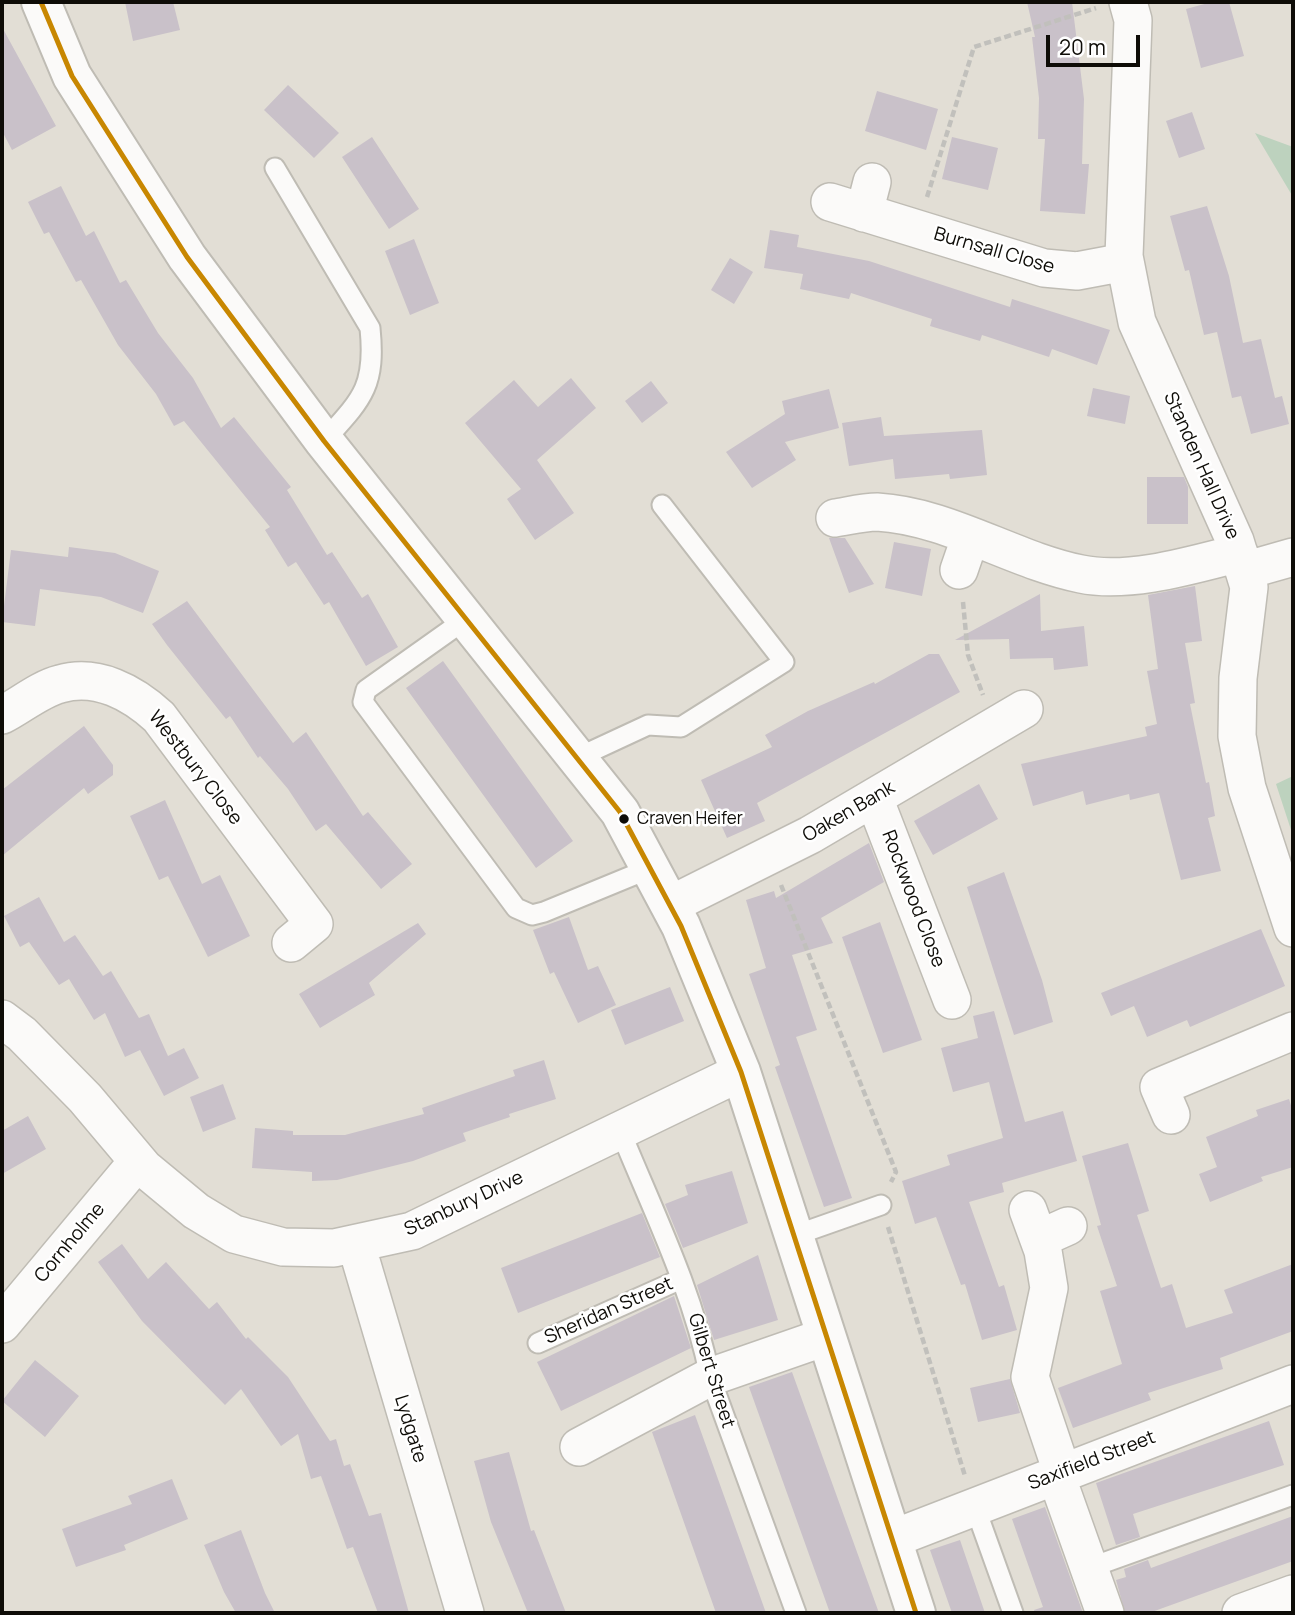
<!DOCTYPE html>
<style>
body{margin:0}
#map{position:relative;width:1295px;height:1615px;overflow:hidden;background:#e2ded5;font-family:Manrope,sans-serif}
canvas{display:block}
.frame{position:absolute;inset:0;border:4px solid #0e0c07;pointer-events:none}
.scale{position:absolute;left:1046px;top:35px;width:94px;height:32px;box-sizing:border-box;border:4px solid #0e0c07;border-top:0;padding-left:9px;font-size:21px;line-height:24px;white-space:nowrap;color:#0e0c07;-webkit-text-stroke:5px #fff;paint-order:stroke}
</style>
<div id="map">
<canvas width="1295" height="1615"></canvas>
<div class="frame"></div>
<div class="scale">20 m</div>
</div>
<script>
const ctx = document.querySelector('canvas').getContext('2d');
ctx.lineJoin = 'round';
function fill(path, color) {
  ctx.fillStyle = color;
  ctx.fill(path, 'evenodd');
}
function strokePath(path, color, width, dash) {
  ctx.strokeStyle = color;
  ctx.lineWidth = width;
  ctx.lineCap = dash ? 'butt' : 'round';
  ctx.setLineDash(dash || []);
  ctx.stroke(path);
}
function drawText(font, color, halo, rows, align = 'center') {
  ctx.font = font + ' Manrope,sans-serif';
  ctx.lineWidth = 5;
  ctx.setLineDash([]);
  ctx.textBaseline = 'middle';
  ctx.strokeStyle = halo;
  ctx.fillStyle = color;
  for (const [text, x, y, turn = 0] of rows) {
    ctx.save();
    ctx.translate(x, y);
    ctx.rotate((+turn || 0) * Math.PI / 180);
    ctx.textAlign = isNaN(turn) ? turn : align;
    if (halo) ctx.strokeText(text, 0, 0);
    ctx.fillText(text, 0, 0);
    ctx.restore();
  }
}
const green = new Path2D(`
 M 1255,133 L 1293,147 L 1293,197 Z
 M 1293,776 L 1293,836 L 1276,784 Z`);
const building = new Path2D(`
 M 125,2 L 173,2 L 180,30 L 133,41 Z
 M 1027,2 L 1072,2 L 1084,99 L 1082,164 L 1089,164 L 1085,214 L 1040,211 L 1045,139 L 1038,139 L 1039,98 L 1032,37 L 1035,37 Z
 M 1212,2 L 1229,2 L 1244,56 L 1201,68 L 1186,9 Z
 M 2,27 L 56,126 L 12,150 L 2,131 Z
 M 288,85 L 339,133 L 314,158 L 264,110 Z
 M 877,91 L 938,109 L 926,150 L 865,131 Z
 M 1192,112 L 1205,149 L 1179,158 L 1166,121 Z
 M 372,137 L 419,209 L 389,229 L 342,157 Z
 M 952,137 L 998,148 L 988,190 L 942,179 Z
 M 61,186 L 86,236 L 94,231 L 120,283 L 126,280 L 158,333 L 193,378 L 221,428 L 234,417 L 291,487 L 287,490 L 327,555 L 332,552 L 362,598 L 368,594 L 398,647 L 366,666 L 329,602 L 324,605 L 296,562 L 288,567 L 265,530 L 270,527 L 184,421 L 174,426 L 156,394 L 118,345 L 81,280 L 76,282 L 49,232 L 44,234 L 28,202 Z
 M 1207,206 L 1229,276 L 1243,343 L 1261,339 L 1275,398 L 1282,396 L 1289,424 L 1251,434 L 1241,396 L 1232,398 L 1217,332 L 1204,335 L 1189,270 L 1185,271 L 1170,216 Z
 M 770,230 L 799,235 L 797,247 L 869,261 L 1010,307 L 1012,299 L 1110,330 L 1097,365 L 1052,349 L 1049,357 L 982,335 L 980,341 L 930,326 L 932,319 L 851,293 L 849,299 L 800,289 L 803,274 L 764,268 Z
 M 414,239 L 439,303 L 410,315 L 385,251 Z
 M 730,258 L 753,272 L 734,304 L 711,290 Z
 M 571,378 L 596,408 L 537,460 L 574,513 L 535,540 L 507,499 L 521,489 L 465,423 L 514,380 L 538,407 Z
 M 651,381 L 668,403 L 642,423 L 625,401 Z
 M 1093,388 L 1130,396 L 1125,424 L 1087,416 Z
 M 829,389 L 839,428 L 785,442 L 796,460 L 752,488 L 726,452 L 785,414 L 782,401 Z
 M 881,417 L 884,436 L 982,430 L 987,475 L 950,479 L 949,474 L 895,479 L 893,459 L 849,466 L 842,423 Z
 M 1147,477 L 1184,477 L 1188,487 L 1188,524 L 1147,524 Z
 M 829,538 L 845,538 L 874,584 L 849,593 Z
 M 894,542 L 931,549 L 922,596 L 885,588 Z
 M 69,547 L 115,553 L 159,571 L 143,613 L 101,597 L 40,589 L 35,626 L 2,622 L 11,550 L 68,557 Z
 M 1195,586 L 1202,641 L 1185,643 L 1195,703 L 1190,704 L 1206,783 L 1209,782 L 1215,816 L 1208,818 L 1221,871 L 1181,880 L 1159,793 L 1130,800 L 1129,794 L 1086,805 L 1083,791 L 1033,806 L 1021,764 L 1147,736 L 1145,727 L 1157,724 L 1147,671 L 1158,669 L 1148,595 Z
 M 1040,594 L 1041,631 L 1084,626 L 1088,666 L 1054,670 L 1053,658 L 1010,659 L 1009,639 L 955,640 Z
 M 187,601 L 293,743 L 306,732 L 363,816 L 368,812 L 412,864 L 381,889 L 326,824 L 316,831 L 288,789 L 260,756 L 258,758 L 230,716 L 226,719 L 167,645 L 152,624 Z
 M 929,654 L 939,654 L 960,692 L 757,803 L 765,821 L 727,838 L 701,780 L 772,747 L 765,735 L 808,711 L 874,682 L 875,684 Z
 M 443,661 L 573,841 L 536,868 L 406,688 Z
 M 84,726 L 113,765 L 113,775 L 88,794 L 84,788 L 2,856 L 2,790 Z
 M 979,784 L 998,819 L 933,855 L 914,821 Z
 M 165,800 L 202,884 L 220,875 L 250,936 L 208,957 L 168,876 L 159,880 L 130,816 Z
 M 869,843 L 884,882 L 821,918 L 833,943 L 792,955 L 817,1030 L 796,1037 L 852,1198 L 824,1207 L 775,1067 L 780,1065 L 749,974 L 766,968 L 746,900 L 774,891 L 776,898 Z
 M 1004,872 L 1042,980 L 1053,1022 L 1014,1035 L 967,887 Z
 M 39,897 L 64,942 L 75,935 L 103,976 L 111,971 L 139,1018 L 149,1014 L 168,1056 L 184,1048 L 199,1078 L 164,1096 L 140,1050 L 125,1057 L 105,1013 L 94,1020 L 69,979 L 59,985 L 29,942 L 20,947 L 4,916 Z
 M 569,917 L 588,970 L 598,966 L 616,1005 L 578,1023 L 554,972 L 550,974 L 533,930 Z
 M 880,922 L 922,1040 L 883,1053 L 842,937 Z
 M 418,923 L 426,934 L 369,983 L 375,995 L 320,1028 L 299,994 Z
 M 1261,929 L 1285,986 L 1190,1027 L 1187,1020 L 1147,1037 L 1134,1006 L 1111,1016 L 1101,993 Z
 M 670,987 L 684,1021 L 625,1045 L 611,1010 Z
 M 994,1011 L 1025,1122 L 1063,1111 L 1077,1161 L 1002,1183 L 1004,1192 L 969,1202 L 999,1287 L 1004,1285 L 1017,1330 L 982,1340 L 965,1284 L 961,1285 L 936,1217 L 915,1224 L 902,1181 L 950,1165 L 947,1155 L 1003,1138 L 989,1082 L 953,1092 L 941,1048 L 978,1038 L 973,1016 Z
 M 544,1060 L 556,1099 L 509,1114 L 510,1117 L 463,1133 L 466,1141 L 413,1161 L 337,1180 L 312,1181 L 312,1172 L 252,1168 L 255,1128 L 293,1131 L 293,1135 L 345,1135 L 424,1114 L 422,1108 L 515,1076 L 513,1070 Z
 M 223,1084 L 236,1119 L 203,1132 L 190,1097 Z
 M 1289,1099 L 1293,1112 L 1293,1167 L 1261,1177 L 1263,1181 L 1210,1202 L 1199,1174 L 1217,1167 L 1206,1137 L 1258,1116 L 1256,1110 Z
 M 28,1116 L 46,1149 L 2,1174 L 2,1131 Z
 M 1128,1143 L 1149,1211 L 1137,1215 L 1161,1288 L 1172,1284 L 1186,1328 L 1233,1313 L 1224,1290 L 1293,1264 L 1293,1331 L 1220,1358 L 1223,1369 L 1148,1393 L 1151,1400 L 1073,1428 L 1058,1388 L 1122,1364 L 1100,1291 L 1117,1286 L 1097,1226 L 1101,1225 L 1082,1156 Z
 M 732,1171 L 748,1223 L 683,1248 L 665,1204 L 688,1195 L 685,1185 Z
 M 642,1213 L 660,1257 L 518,1313 L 501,1268 Z
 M 122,1244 L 148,1279 L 166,1262 L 209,1309 L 217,1302 L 246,1339 L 248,1337 L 288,1377 L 330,1441 L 336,1439 L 344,1466 L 350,1464 L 369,1516 L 381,1513 L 409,1613 L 378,1613 L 353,1547 L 347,1549 L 321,1476 L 311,1479 L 298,1434 L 281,1446 L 241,1389 L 225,1405 L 142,1321 L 98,1262 Z
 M 758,1255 L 778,1320 L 714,1340 L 697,1285 Z
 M 674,1296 L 691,1348 L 561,1411 L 537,1362 Z
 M 35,1360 L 79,1396 L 45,1437 L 2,1401 Z
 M 792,1372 L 879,1613 L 830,1613 L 749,1387 Z
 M 1010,1379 L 1020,1413 L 978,1422 L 970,1388 Z
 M 695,1415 L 766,1613 L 716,1613 L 652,1432 Z
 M 1269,1421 L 1284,1465 L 1133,1514 L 1140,1537 L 1116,1545 L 1096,1483 Z
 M 509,1452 L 531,1531 L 534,1530 L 566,1613 L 528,1613 L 491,1522 L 474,1461 Z
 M 172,1479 L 188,1519 L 124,1545 L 126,1550 L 76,1567 L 62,1529 L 132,1504 L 128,1496 Z
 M 1045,1507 L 1083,1613 L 1035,1613 L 1034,1610 L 1043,1607 L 1012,1519 Z
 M 1293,1516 L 1293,1561 L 1149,1613 L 1125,1613 L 1116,1580 L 1126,1577 L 1124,1569 L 1148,1560 L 1151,1568 Z
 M 241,1530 L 265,1593 L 275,1613 L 236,1613 L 224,1592 L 204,1545 Z
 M 960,1540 L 985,1613 L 952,1613 L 930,1550 Z`);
const path = new Path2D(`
 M 927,197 L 974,47 L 1096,8
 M 963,602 L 968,655 L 983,695
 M 781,885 L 896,1172 L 891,1182
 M 888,1227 L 965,1476`);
const service = new Path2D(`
 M 275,168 L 370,328 C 376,387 362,399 324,441
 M 466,619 L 366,690 L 363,702 L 516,908 L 532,915 L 544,912 L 651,868
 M 577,758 L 648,725 L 681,727 L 784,662 L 662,505
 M 620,1130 C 653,1211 693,1291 710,1377 L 796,1613
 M 793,1236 L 881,1205
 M 538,1343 L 681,1279
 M 975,1507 L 1013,1613
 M 1089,1568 L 1293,1495`);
const minor = new Path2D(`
 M 1128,2 L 1133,20 L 1132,48 L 1124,256 L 1137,322 L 1235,541 L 1249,587 L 1238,678 L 1237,736 L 1247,788 L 1293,928
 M 830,202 L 1044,268 L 1077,271 L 1125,262
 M 864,213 L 872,182
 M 835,518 C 848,516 864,512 877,512 C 948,516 1012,560 1081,574 C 1129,584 1192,565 1239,553
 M 959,570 L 970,538
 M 1244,571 L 1293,557
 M 2,715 C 20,706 40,689 60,684 C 97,673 133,693 159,717 L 314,924 L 291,943
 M 874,798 L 952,1000
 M 670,905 L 810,835 L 1024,709
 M 2,1019 L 22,1034 L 85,1098 L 144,1168 L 196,1211 L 234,1234 L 283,1247 L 334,1248 L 412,1231 L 741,1072
 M 1171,1115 L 1159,1087 L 1293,1031
 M 1028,1210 L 1043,1251 L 1049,1288 L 1030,1377 L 1062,1472
 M 1039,1239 L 1068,1226
 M 356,1244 L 465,1613
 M 2,1324 L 138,1161
 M 579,1447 L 710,1377 L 825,1337
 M 1056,1475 L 1105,1613
 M 892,1539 L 1293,1384
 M 1241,1613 L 1293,1594`);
const tertiary = new Path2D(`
 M 41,2 L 72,76 L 187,257 L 324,441 L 620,812 L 681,926 L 741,1072 L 916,1613`);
const bus1 = new Path2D(`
 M 41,2 L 72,76 L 187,257 L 324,441 L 620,812 L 681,926 L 741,1072 L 916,1613`);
const markers = [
 [624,819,6,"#0e0c07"]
];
const busNames = [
 ["Craven Heifer",637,819]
];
const streetNames = [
 ["Burnsall Close",994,251,16],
 ["Standen Hall Drive",1201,466,66],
 ["Westbury Close",195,768,52],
 ["Oaken Bank",849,812,-30],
 ["Rockwood Close",913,899,69],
 ["Stanbury Drive",464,1204,-25],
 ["Cornholme",70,1243,-50],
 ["Sheridan Street",609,1311,-24],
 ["Gilbert Street",711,1371,73],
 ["Lydgate",410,1429,73],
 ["Saxifield Street",1092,1461,-21]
];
fill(green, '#bdd2be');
fill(building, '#c9c1c9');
strokePath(service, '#bfbcb4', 23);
strokePath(minor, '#bfbcb4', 40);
strokePath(tertiary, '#bfbcb4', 42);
strokePath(path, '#c1c0bc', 4.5, [7, 3.5]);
strokePath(service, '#fbfaf9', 19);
strokePath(minor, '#fbfaf9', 37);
strokePath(tertiary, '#fbfaf9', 38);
strokePath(bus1, '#c88701', 5);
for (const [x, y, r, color] of markers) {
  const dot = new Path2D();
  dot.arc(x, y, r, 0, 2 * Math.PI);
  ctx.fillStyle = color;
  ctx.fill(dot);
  strokePath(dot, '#fff', 2.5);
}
drawText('17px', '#0e0c07', '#fff', busNames, 'left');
drawText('19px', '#0e0c07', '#fff', streetNames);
</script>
